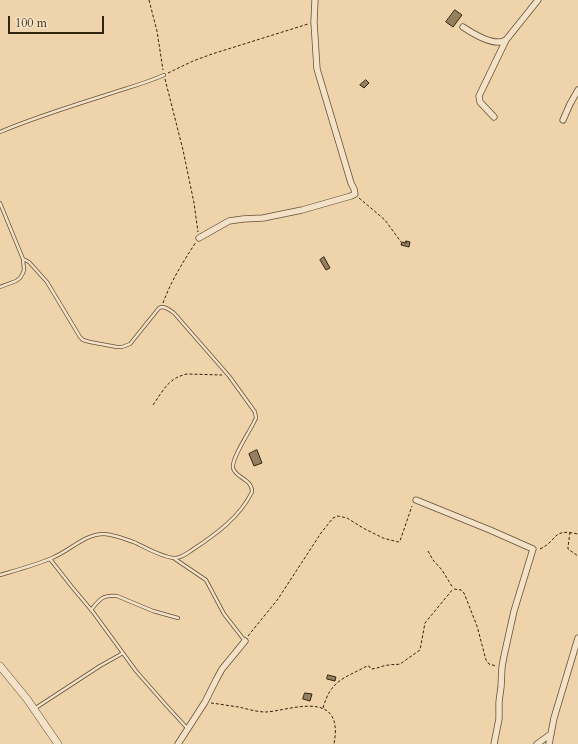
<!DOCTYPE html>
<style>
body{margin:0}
#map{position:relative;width:578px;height:744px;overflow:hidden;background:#eed3ab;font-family:Cardo,serif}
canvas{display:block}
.scale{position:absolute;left:8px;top:16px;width:96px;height:18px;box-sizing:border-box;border:2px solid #33240f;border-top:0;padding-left:5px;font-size:12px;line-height:14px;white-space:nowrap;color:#33240f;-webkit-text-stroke:3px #f4e2c8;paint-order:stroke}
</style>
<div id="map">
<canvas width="578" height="744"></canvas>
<div class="scale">100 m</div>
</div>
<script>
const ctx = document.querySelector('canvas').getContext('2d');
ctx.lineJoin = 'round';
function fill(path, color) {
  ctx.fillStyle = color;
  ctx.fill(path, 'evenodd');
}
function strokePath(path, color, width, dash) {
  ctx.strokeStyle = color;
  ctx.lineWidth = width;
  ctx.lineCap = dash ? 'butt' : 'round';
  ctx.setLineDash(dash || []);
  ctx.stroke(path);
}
const building = new Path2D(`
 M 455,10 L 462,15 L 453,27 L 446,22 Z
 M 366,80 L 369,83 L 364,88 L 360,85 Z
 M 406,241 L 410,242 L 409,247 L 401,245 L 402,242 L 406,243 Z
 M 324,257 L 330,268 L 326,270 L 320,260 Z
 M 257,450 L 262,463 L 254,466 L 249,454 Z
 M 328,675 L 336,677 L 335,681 L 327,679 Z
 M 305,693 L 312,694 L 310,701 L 303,699 Z`);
const path = new Path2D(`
 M 149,0 L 157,31 L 163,70
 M 168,73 L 193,61 L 212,54 L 308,24
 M 165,79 L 183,150 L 194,203 L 198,232
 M 359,198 L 385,220 L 401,242
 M 163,303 C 171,281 183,262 196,242
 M 153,405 C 163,391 168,378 187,374 L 222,375
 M 570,532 L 568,547 L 568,549 L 578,556
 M 540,549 C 559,540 551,528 578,534
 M 428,551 L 433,560 L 442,570 L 453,588
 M 454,589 L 461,590 L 464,593 L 477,626 L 486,660 L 489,664 L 496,666
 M 248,636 L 278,599 L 321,533 L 333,518 L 338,516 L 347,518 L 363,528 L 383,538 L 398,542 L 400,541 L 412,506
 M 211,703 C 220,704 230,706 239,707 C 247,709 257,712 266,712 C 286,711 331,693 335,726 C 336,731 335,738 334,744
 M 323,708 C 331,680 343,679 367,666 L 369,666 L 371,669 C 377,669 383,665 389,665 C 393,664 396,665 400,664 L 420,650 L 425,623 L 453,589`);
const service = new Path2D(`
 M 0,132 C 33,118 68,107 103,96 C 123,89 144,84 164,75
 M 0,203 L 23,259 L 24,270 L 23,273 L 20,278 L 16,281 L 0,287
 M 50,559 L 72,587 L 93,612 L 136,671 L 165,704 L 187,728
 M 175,559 L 206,580 L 224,614 L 245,641
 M 0,575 C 17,570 36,565 52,558 C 70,551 84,534 104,534 C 109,534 114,536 119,537 C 125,539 131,541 136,543 C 148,549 160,556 173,558 C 180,559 186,554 192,550 C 215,535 240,517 252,492 C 252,484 247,481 241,477 C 238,475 234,472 233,468 C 231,459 250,431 254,422 L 256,418 L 255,412 L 229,376 L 174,313 C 170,310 164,305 159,308 L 130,344 L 122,347 L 117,347 L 90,342 L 83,340 L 80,337 L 47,282 L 29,262 L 23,259
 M 91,610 C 99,600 103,594 117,596 L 153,611 L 178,618
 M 34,709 L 100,666 L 123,653`);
const minor = new Path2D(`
 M 463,27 C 472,33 489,43 500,42 C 502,42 504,41 506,40
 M 494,117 L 480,102 L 479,96 L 506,40 L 538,0
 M 563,120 L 570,104 L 578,90
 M 199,238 L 229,221 L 243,219 L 263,218 L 302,210 L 351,196 L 355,194 L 354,189 L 351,183 L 317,69 L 314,22 L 315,0
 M 416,500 L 490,530 L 533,549 L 514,611 L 504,656 L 502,667 L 501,687 L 499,702 L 499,719 L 494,744
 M 178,744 L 205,702 L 216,680 L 222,669 L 245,641
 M 537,744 L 551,734
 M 549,744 L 554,718 L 578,638`);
const tertiary = new Path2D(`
 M 0,666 L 27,699 L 58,744`);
fill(building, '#947f60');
strokePath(building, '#33240f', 1);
strokePath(service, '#625036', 4);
strokePath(minor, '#625036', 7);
strokePath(tertiary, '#625036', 8);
strokePath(path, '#33240f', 1, [3, 2]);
strokePath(service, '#f4e2c8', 2.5);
strokePath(minor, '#f4e2c8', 5.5);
strokePath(tertiary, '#f4e2c8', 7);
</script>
